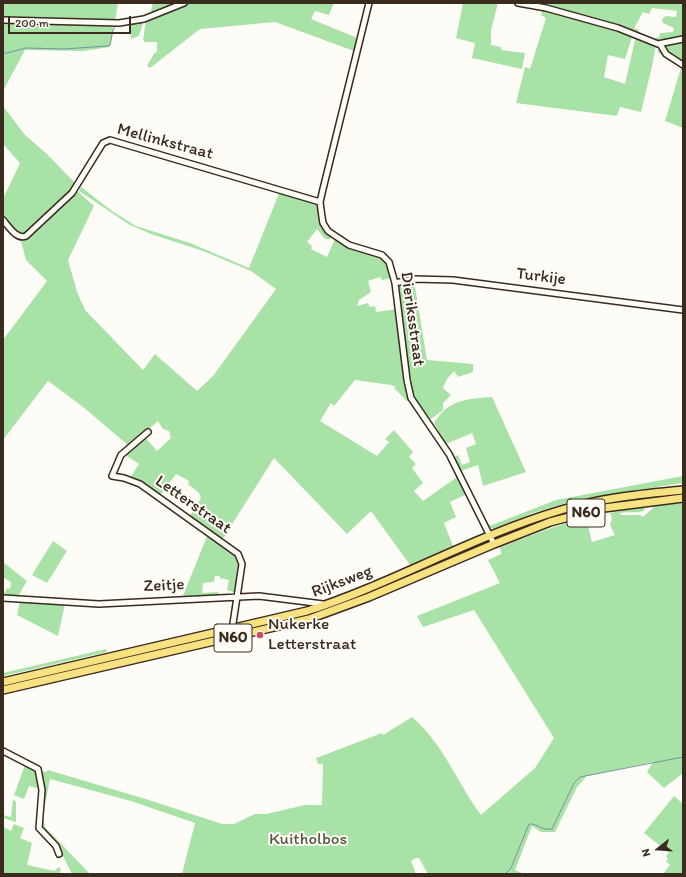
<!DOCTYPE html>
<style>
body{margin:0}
#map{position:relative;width:686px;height:877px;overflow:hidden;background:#fdfcf7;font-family:Itim,sans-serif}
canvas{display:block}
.frame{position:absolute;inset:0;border:4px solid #3b2a1e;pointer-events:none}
.north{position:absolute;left:638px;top:829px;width:40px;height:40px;-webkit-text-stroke:3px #fdfcf7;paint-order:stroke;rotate:253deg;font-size:11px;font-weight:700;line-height:16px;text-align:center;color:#3b2a1e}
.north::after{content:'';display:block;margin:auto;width:14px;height:18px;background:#3b2a1e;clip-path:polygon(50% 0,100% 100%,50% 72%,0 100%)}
.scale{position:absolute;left:8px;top:16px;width:123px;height:18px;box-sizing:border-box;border:2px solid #3b2a1e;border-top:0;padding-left:5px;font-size:12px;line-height:14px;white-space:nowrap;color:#3b2a1e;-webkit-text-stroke:3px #fdfcf7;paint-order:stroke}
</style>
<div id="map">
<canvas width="686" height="877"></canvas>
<div class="frame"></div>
<div class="north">N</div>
<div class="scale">200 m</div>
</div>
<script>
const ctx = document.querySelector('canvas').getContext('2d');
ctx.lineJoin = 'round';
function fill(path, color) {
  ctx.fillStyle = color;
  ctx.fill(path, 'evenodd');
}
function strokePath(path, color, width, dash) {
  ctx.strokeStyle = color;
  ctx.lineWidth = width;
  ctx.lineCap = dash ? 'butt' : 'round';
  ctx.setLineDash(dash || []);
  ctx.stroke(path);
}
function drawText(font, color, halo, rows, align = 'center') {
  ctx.font = font + ' Itim,sans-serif';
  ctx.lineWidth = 4;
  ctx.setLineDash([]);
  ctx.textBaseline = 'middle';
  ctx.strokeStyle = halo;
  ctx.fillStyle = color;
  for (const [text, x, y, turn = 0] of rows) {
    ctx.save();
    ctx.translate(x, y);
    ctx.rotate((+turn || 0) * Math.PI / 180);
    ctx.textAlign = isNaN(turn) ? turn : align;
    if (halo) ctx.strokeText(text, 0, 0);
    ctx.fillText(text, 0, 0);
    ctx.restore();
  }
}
const green = new Path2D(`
 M 3,3 L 118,3 L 115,21 L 3,18 Z
 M 153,3 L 178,3 L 150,15 Z
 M 186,3 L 334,3 L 329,15 L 315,11 L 311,19 L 355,37 L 357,41 L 354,51 L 275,22 L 200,29 L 150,68 L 147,66 L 155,52 L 157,53 L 157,42 L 145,42 L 143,40 L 146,20 Z
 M 463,3 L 498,3 L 491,30 L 491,45 L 501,47 L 501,50 L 525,53 L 522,69 L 472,58 L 475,43 L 456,38 Z
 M 543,3 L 683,3 L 683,37 L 659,42 L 655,41 L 656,37 L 659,38 L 660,33 L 673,32 L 674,28 L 663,23 L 662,19 L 666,16 L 676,17 L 677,11 L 652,8 L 649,14 L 643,12 L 634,28 L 639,30 L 638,33 L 553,9 Z
 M 543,9 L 633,34 L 625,59 L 608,55 L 604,77 L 625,84 L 636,36 L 656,44 L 653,62 L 641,112 L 620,107 L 617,116 L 516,103 L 525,67 L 530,69 L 546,18 L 541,15 Z
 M 3,21 L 114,25 L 110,47 L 83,51 L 25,50 L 3,91 Z
 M 142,21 L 143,23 L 139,36 L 131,39 L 130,23 Z
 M 683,41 L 683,63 L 668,54 L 663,46 Z
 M 658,45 L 683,66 L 683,128 L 665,121 L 681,68 C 673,62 665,60 658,52 Z
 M 3,106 L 25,135 L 47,154 L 76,184 L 72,190 L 27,234 L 21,236 L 3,219 L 3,199 L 20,163 L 3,144 Z
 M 81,187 L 112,211 L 136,226 L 190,243 L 249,268 L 280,191 L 318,203 C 322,217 318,226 331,236 L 330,239 L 325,239 L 317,229 L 307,242 L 312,246 L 311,249 L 327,257 L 335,239 C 346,246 383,255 388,263 C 390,267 391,274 392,278 L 382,280 L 380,277 L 368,281 L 371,292 L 359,300 L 357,306 L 368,303 L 370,307 L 375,306 L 376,312 L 397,309 L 409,401 L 407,401 L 394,388 L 396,387 L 391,385 L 355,380 L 334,406 L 331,403 L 320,421 L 377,456 L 389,442 L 385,439 L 394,430 L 413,452 L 409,457 L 416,464 L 412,468 L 423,483 L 414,491 L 423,501 L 460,475 L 469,493 L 450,502 L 456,517 L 444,523 L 453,546 L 410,565 L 371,511 L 347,534 L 274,458 L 222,540 L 189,517 L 201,498 L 199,493 L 188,484 L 189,481 L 176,474 L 159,497 L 130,478 L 139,464 L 124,454 L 144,436 L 157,451 L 171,438 L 169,431 L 163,429 L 158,421 L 129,446 L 82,406 L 48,381 L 3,440 L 3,340 L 47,281 L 26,260 L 21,241 L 27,238 L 76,190 L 94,206 L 68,260 L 77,292 L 85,310 L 143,370 L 155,354 L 197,391 L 213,376 L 276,289 L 251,271 L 203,251 L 151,234 L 130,225 L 79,191 Z
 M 414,280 L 427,360 L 473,364 L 473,372 L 458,377 L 454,371 L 447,379 L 443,388 L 451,395 L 443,403 L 443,410 L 431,419 L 426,415 L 412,395 L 398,288 L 398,285 Z
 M 492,397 L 526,472 L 483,486 L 478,465 L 461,471 L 454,457 L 458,455 L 462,465 L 470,462 L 466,448 L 476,444 L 472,433 L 446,444 L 434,423 C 449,399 467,399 492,397 Z
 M 683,476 L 683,483 L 579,499 L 533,513 L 495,528 L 490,528 L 487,525 L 492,525 L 556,500 Z
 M 683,503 L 683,773 L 664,788 L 647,772 L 653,762 L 587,776 L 577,787 L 555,832 L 541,832 L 532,826 L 515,870 L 524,874 L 428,874 L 419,858 L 416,858 L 411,861 L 416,874 L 182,874 L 195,823 L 131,801 L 50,779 L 43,815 L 45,827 L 90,874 L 72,874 L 61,852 L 41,826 L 41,771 L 46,772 L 48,770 L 149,800 L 222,824 L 234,824 L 255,814 L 266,814 L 305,805 L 322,805 L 323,764 L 318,764 L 316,758 L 382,733 L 383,735 L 412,717 C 443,743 458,784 481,815 L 535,768 L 554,738 L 474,610 L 423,627 L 417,616 L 500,583 L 488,560 L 501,554 L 500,547 L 554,527 L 586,518 L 592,542 L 615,535 L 610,525 L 612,519 L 610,513 L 644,507 L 645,510 C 639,514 628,511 620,513 L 621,515 L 640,515 L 643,517 L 655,506 Z
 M 208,534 L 234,553 L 240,563 L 236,593 L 227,590 L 229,580 L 220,578 L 220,576 L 215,576 L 214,582 L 203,583 L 202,593 L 218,592 L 219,594 L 233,596 L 182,598 Z
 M 53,541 L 67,551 L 47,583 L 32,575 Z
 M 3,562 L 27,581 L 17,598 L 3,596 L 7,588 L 10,589 L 11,582 L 4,578 L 3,579 Z
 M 20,601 L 65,604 L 58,636 L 17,615 Z
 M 106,649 L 107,652 L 3,676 L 3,673 Z
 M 26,762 L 37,773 L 40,789 L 29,786 L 24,799 L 14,795 Z
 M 674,796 L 683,804 L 683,874 L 663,874 L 670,865 L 666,861 L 668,859 L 666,856 L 669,853 L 644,833 Z
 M 13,799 L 16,802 L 16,822 L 3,818 L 3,815 L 11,817 Z
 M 14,824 L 24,828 L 20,838 L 32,843 L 27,865 L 55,871 L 56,869 L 60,867 L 61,874 L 3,874 L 3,827 L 11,831 Z`);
const stream = new Path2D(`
 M 185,5 L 190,3
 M 123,25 L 141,23 L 177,9
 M 3,54 L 26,48 L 64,49 L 107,46 L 110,45 L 113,30 L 117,25
 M 505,874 L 511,868 L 529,824 C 537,823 541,831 552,829 L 574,783 L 580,777 L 683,757`);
const minor = new Path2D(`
 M 369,3 L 323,189 L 320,202 L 322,217 L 323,223 L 328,231 L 349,245 L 382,255 L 389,262 L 395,283 L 407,380 L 411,398 L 449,454 L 494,544
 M 518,3 L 546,8 L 618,28 L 658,44 L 683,39
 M 3,20 L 119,23 L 144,19 L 184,3
 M 660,44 L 666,54 L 683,65
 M 3,220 C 9,227 17,240 26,236 L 72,193 L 103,143 L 110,140 L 320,202
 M 395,283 L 414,279 L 453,280 L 683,310
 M 148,432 L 121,455 L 112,476 L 124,478 L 140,484 L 238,554 L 242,564 L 232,630
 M 3,598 L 99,604 L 259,596 L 323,604
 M 3,751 L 38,769 L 42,790 L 39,828 L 56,846 L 59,854`);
const highway = new Path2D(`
 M 3,682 L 307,611 C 394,583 473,536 561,510 C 601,498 642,494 683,490
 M 3,690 L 309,619 L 369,597 L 494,544 L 550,522 L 604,508 L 683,498`);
const markers = [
 [260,635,4,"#d1495b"]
];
const shields = [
 [586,513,38],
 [233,638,38]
];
const shieldNames = [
 ["N60",586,513],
 ["N60",233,638]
];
const streetNames = [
 ["Mellinkstraat",165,142,15],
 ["Turkije",541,277,7],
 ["Dieriksstraat",412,319,82],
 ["Letterstraat",193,505,35],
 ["Rijksweg",342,582,-21],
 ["Zeitje",164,586,-3]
];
const poiNames = [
 ["Nukerke",268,625],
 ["Letterstraat",268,645]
];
const parkNames = [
 ["Kuitholbos",308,840]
];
fill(green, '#a9e2a6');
strokePath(stream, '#7295a1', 1);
strokePath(minor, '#3b2a1e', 8);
strokePath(highway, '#3b2a1e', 10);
strokePath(minor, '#fdfcf7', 5);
strokePath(highway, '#f6e281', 7);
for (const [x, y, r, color] of markers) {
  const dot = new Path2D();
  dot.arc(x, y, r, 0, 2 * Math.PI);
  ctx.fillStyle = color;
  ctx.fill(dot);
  strokePath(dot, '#fdfcf7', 1.5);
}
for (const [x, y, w] of shields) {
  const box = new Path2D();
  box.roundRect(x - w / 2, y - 14, w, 28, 3);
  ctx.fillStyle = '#fdfcf7';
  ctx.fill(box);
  strokePath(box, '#3b2a1e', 1);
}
drawText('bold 16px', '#3b2a1e', null, shieldNames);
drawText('17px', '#3b2a1e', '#fdfcf7', streetNames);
drawText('17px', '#3b2a1e', '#fdfcf7', poiNames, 'left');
drawText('17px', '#565840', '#fdfcf7', parkNames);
</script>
